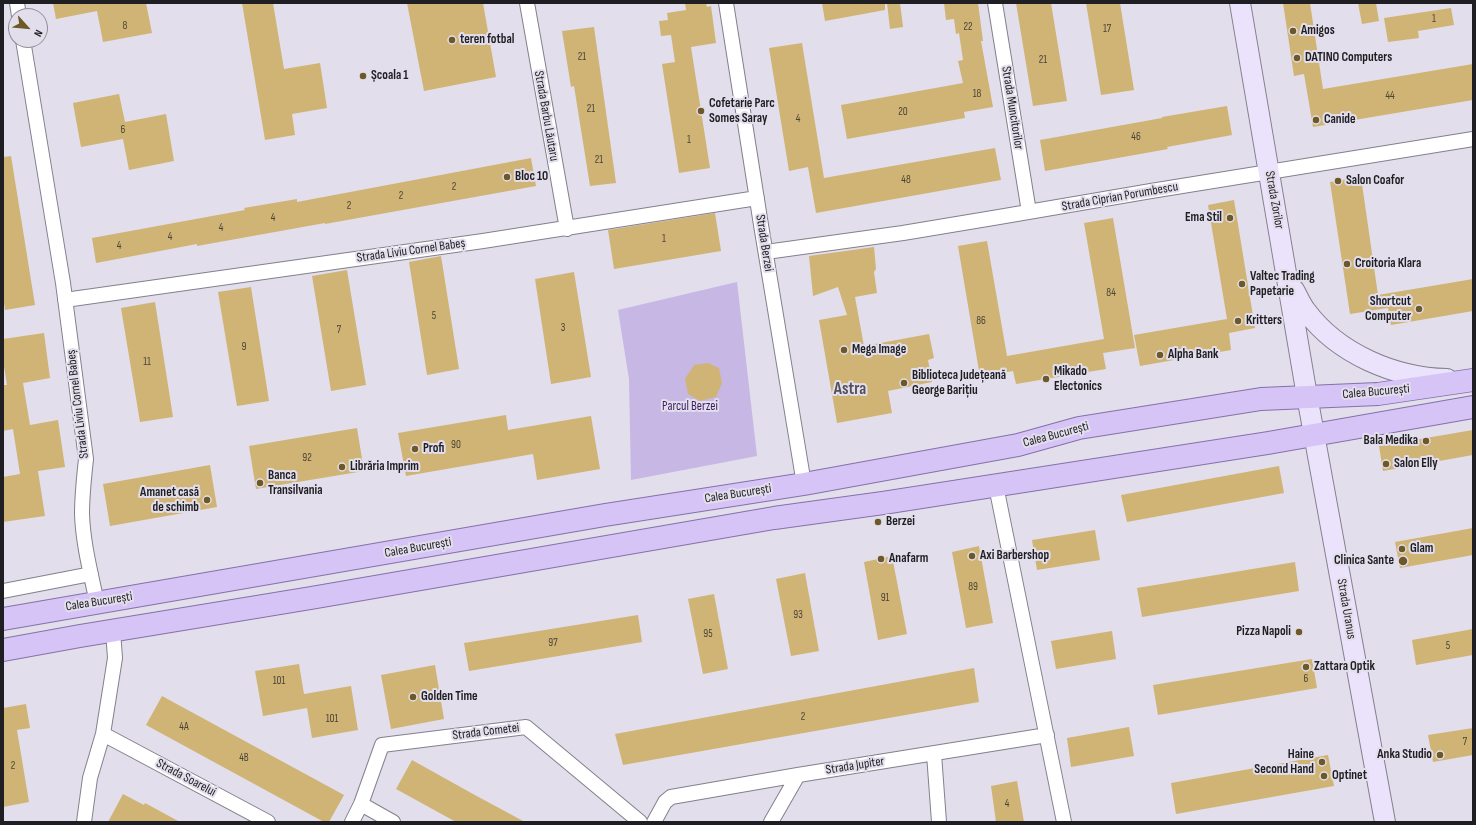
<!DOCTYPE html>
<meta charset="utf-8">
<style>
body{margin:0}
#map{position:relative;width:1476px;height:825px;overflow:hidden;background:#e2deeb;font-family:"Sofia Sans Condensed",sans-serif}
canvas{display:block}
.frame{position:absolute;inset:0;border:4px solid #1f1e22;pointer-events:none}
.north{position:absolute;left:8px;top:8px;width:40px;height:40px;box-sizing:border-box;background:#e2deeb;border:1px solid #94919b;border-radius:50%;rotate:117deg;font-size:11px;font-weight:700;line-height:16px;text-align:center;color:#1f1e22}
.north::after{content:'';display:block;margin:auto;width:14px;height:18px;background:#6d5827;clip-path:polygon(50% 0,100% 100%,50% 72%,0 100%)}
</style>
<div id="map">
<canvas width="1476" height="825"></canvas>
<div class="frame"></div>
<div class="north">N</div>
</div>
<script>
const ctx = document.querySelector('canvas').getContext('2d');
ctx.lineJoin = 'round';
function fill(path, color) {
  ctx.fillStyle = color;
  ctx.fill(path, 'evenodd');
}
function strokePath(path, color, width, dash) {
  ctx.strokeStyle = color;
  ctx.lineWidth = width;
  ctx.lineCap = dash ? 'butt' : 'round';
  ctx.setLineDash(dash || []);
  ctx.stroke(path);
}
function drawText(font, color, halo, rows, align = 'center') {
  ctx.font = font + ' "Sofia Sans Condensed",sans-serif';
  ctx.lineWidth = 4;
  ctx.setLineDash([]);
  ctx.textBaseline = 'middle';
  ctx.strokeStyle = halo;
  ctx.fillStyle = color;
  for (const [text, x, y, turn = 0] of rows) {
    ctx.save();
    ctx.translate(x, y);
    ctx.rotate((+turn || 0) * Math.PI / 180);
    ctx.textAlign = isNaN(turn) ? turn : align;
    if (halo) ctx.strokeText(text, 0, 0);
    ctx.fillText(text, 0, 0);
    ctx.restore();
  }
}
const green = new Path2D(`
 M 737,282 L 757,456 L 631,480 L 629,379 L 618,310 Z`);
const building = new Path2D(`
 M 53,3 L 146,3 L 152,33 L 103,42 L 97,11 L 56,19 Z
 M 242,3 L 273,3 L 284,69 L 320,63 L 327,108 L 292,114 L 295,135 L 265,140 Z
 M 407,3 L 483,3 L 496,77 L 424,91 Z
 M 685,3 L 706,3 L 707,7 L 711,6 L 716,43 L 691,47 L 710,168 L 679,173 L 662,64 L 675,62 L 671,35 L 661,36 L 659,21 L 668,20 L 667,13 L 686,10 Z
 M 822,3 L 885,3 L 885,10 L 825,21 Z
 M 887,3 L 900,3 L 903,27 L 890,29 Z
 M 944,3 L 978,3 L 983,41 L 981,41 L 993,107 L 964,112 L 965,118 L 847,139 L 841,105 L 963,83 L 958,61 L 963,60 L 959,33 L 956,34 L 954,19 L 946,20 Z
 M 1016,3 L 1051,3 L 1067,101 L 1033,106 Z
 M 1086,3 L 1120,3 L 1134,90 L 1101,95 Z
 M 1283,3 L 1310,3 L 1323,89 L 1473,64 L 1473,100 L 1313,127 L 1304,74 L 1294,76 Z
 M 1358,3 L 1376,3 L 1379,21 L 1362,24 Z
 M 1451,8 L 1454,25 L 1418,31 L 1419,38 L 1388,42 L 1384,18 Z
 M 594,27 L 616,183 L 590,186 L 574,86 L 571,87 L 562,31 Z
 M 802,43 L 824,178 L 995,148 L 1001,180 L 816,213 L 808,167 L 789,171 L 769,48 Z
 M 119,94 L 125,122 L 166,114 L 174,161 L 129,170 L 123,139 L 81,147 L 73,103 Z
 M 1227,106 L 1232,135 L 1167,147 L 1168,149 L 1045,171 L 1040,140 L 1162,118 L 1162,117 Z
 M 11,156 L 35,305 L 5,310 L 3,295 L 3,157 Z
 M 531,158 L 536,186 L 325,224 L 325,223 L 197,246 L 197,244 L 96,263 L 92,238 L 245,210 L 244,208 L 297,199 L 297,202 Z
 M 1361,177 L 1378,295 L 1473,279 L 1473,311 L 1391,325 L 1388,308 L 1350,314 L 1330,182 Z
 M 1234,200 L 1255,328 L 1229,333 L 1231,350 L 1140,366 L 1134,335 L 1227,319 L 1208,205 Z
 M 715,213 L 721,251 L 614,269 L 608,230 Z
 M 1113,218 L 1135,348 L 1103,353 L 1106,369 L 1016,384 L 1013,371 L 980,377 L 958,246 L 987,241 L 1007,356 L 1104,339 L 1084,223 Z
 M 874,247 L 876,269 L 874,272 L 877,293 L 855,297 L 864,346 L 929,334 L 934,358 L 928,360 L 932,382 L 888,391 L 892,413 L 837,423 L 819,320 L 847,315 L 838,287 L 813,296 L 809,256 Z
 M 441,256 L 459,369 L 427,375 L 409,262 Z
 M 347,270 L 366,385 L 331,391 L 312,276 Z
 M 574,272 L 591,377 L 551,384 L 535,279 Z
 M 251,287 L 269,401 L 237,406 L 218,292 Z
 M 155,302 L 173,417 L 140,422 L 121,308 Z
 M 44,333 L 50,378 L 23,383 L 30,425 L 58,420 L 65,467 L 38,471 L 45,516 L 3,522 L 3,477 L 20,474 L 13,429 L 3,431 L 3,385 L 7,385 L 3,360 L 3,339 Z
 M 708,363 L 719,368 L 722,383 L 716,397 L 700,401 L 688,394 L 685,379 L 694,365 Z
 M 506,415 L 508,430 L 591,416 L 600,469 L 537,480 L 533,454 L 406,476 L 398,433 Z
 M 357,428 L 364,471 L 256,489 L 249,446 Z
 M 1473,430 L 1473,455 L 1383,471 L 1379,446 Z
 M 210,465 L 217,507 L 110,526 L 103,484 Z
 M 1279,466 L 1284,493 L 1127,522 L 1121,495 Z
 M 1473,528 L 1473,555 L 1400,568 L 1395,542 Z
 M 1095,530 L 1100,560 L 1037,570 L 1032,540 Z
 M 979,546 L 993,623 L 966,628 L 952,552 Z
 M 892,556 L 907,634 L 878,640 L 864,562 Z
 M 1295,562 L 1299,591 L 1142,617 L 1137,588 Z
 M 805,573 L 819,651 L 791,656 L 776,579 Z
 M 714,594 L 728,669 L 703,674 L 688,599 Z
 M 638,615 L 642,642 L 469,671 L 464,643 Z
 M 1473,629 L 1473,655 L 1416,665 L 1412,640 Z
 M 1112,631 L 1116,659 L 1056,669 L 1051,641 Z
 M 1312,659 L 1317,688 L 1158,715 L 1153,685 Z
 M 299,664 L 304,694 L 351,686 L 358,730 L 312,738 L 307,708 L 263,716 L 255,671 Z
 M 435,665 L 444,719 L 391,729 L 381,675 Z
 M 974,668 L 979,702 L 623,765 L 615,734 Z
 M 162,696 L 344,795 L 329,822 L 324,822 L 146,725 Z
 M 26,704 L 30,728 L 17,730 L 29,802 L 3,807 L 3,708 Z
 M 1129,727 L 1134,756 L 1071,767 L 1067,738 Z
 M 1473,728 L 1473,755 L 1433,762 L 1428,735 Z
 M 1328,755 L 1334,786 L 1176,814 L 1171,783 Z
 M 412,760 L 473,794 L 525,822 L 456,822 L 396,789 Z
 M 1017,781 L 1024,822 L 996,822 L 991,786 Z
 M 123,794 L 144,805 L 145,803 L 180,822 L 108,822 Z`);
const street = new Path2D(`
 M 17,3 L 19,16
 M 527,3 L 567,229
 M 726,3 L 761,225 L 804,484
 M 995,3 L 1029,212
 M 23,40 L 63,283 L 86,459 C 84,477 82,496 82,514 C 83,544 91,574 97,603
 M 766,252 L 903,233 L 999,217 L 1151,191 L 1473,139
 M 65,300 L 483,241 L 757,198
 M 996,486 L 1064,822
 M 3,591 L 91,574
 M 103,734 L 268,822
 M 934,754 L 939,822
 M 361,804 L 393,822
 M 84,822 L 90,778 L 103,734 L 115,658 L 113,631
 M 352,822 L 361,804 L 382,745 L 526,727 L 640,822
 M 654,822 L 665,802 L 671,797 L 798,775 L 1047,735
 M 771,822 L 798,775`);
const secondary = new Path2D(`
 M 1240,3 L 1307,396 L 1385,822
 M 1294,290 C 1298,297 1301,305 1306,311 C 1338,354 1395,378 1447,379`);
const primary = new Path2D(`
 M 3,619 L 605,515 L 804,484 L 1018,445 L 1079,428 L 1261,399 L 1378,394 L 1473,380
 M 3,650 L 80,636 L 311,598 L 774,518 L 883,503 L 1268,443 L 1473,407`);
const markers = [
 [1293,31,4,"#6d5827"],
 [452,40,4,"#6d5827"],
 [1297,58,4,"#6d5827"],
 [363,76,4,"#6d5827"],
 [701,111,4,"#6d5827"],
 [1316,120,4,"#6d5827"],
 [507,177,4,"#6d5827"],
 [1338,181,4,"#6d5827"],
 [1230,218,4,"#6d5827"],
 [1347,264,4,"#6d5827"],
 [1242,284,4,"#6d5827"],
 [1419,309,4,"#6d5827"],
 [1238,321,4,"#6d5827"],
 [844,350,4,"#6d5827"],
 [1160,355,4,"#6d5827"],
 [1046,379,4,"#6d5827"],
 [904,383,4,"#6d5827"],
 [1426,441,4,"#6d5827"],
 [415,449,4,"#6d5827"],
 [1386,464,4,"#6d5827"],
 [342,467,4,"#6d5827"],
 [260,483,4,"#6d5827"],
 [207,500,4,"#6d5827"],
 [878,522,4,"#6d5827"],
 [1402,549,4,"#6d5827"],
 [972,556,4,"#6d5827"],
 [881,559,4,"#6d5827"],
 [1403,561,5,"#6d5827"],
 [1299,632,4,"#6d5827"],
 [1306,667,4,"#6d5827"],
 [413,697,4,"#6d5827"],
 [1440,755,4,"#6d5827"],
 [1322,762,4,"#6d5827"],
 [1324,776,4,"#6d5827"]
];
const numberNames = [
 ["1",1434,19],
 ["8",125,26],
 ["22",968,27],
 ["17",1107,29],
 ["21",582,57],
 ["21",1043,60],
 ["18",977,94],
 ["44",1390,96],
 ["21",591,109],
 ["20",903,112],
 ["4",798,119],
 ["6",123,130],
 ["46",1136,137],
 ["1",689,140],
 ["21",599,160],
 ["48",906,180],
 ["2",454,187],
 ["2",401,196],
 ["2",349,206],
 ["4",273,218],
 ["4",221,228],
 ["4",170,237],
 ["1",664,239],
 ["4",119,246],
 ["84",1111,293],
 ["5",434,316],
 ["86",981,321],
 ["3",563,328],
 ["7",339,330],
 ["9",244,347],
 ["11",147,362],
 ["90",456,445],
 ["92",307,458],
 ["89",973,587],
 ["91",885,598],
 ["93",798,615],
 ["95",708,634],
 ["97",553,643],
 ["5",1448,646],
 ["6",1306,679],
 ["101",279,681],
 ["2",803,717],
 ["101",332,719],
 ["4A",184,727],
 ["7",1465,742],
 ["4B",244,758],
 ["2",13,766],
 ["4",1007,804]
];
const poiNames = [
 ["Amigos",1301,31],
 ["teren fotbal",460,40],
 ["DATINO Computers",1305,58],
 ["Școala 1",371,76],
 ["Cofetarie Parc",709,104],
 ["Somes Saray",709,119],
 ["Canide",1324,120],
 ["Bloc 10",515,177],
 ["Salon Coafor",1346,181],
 ["Ema Stil",1222,218,"right"],
 ["Croitoria Klara",1355,264],
 ["Valtec Trading",1250,277],
 ["Papetarie",1250,292],
 ["Shortcut",1411,302,"right"],
 ["Computer",1411,317,"right"],
 ["Kritters",1246,321],
 ["Mega Image",852,350],
 ["Alpha Bank",1168,355],
 ["Mikado",1054,372],
 ["Electonics",1054,387],
 ["Biblioteca Județeană",912,376],
 ["George Barițiu",912,391],
 ["Bala Medika",1418,441,"right"],
 ["Profi",423,449],
 ["Salon Elly",1394,464],
 ["Librăria Imprim",350,467],
 ["Banca",268,476],
 ["Transilvania",268,491],
 ["Amanet casă",199,493,"right"],
 ["de schimb",199,508,"right"],
 ["Berzei",886,522],
 ["Glam",1410,549],
 ["Axi Barbershop",980,556],
 ["Anafarm",889,559],
 ["Clinica Sante",1394,561,"right"],
 ["Pizza Napoli",1291,632,"right"],
 ["Zattara Optik",1314,667],
 ["Golden Time",421,697],
 ["Haine",1314,755,"right"],
 ["Second Hand",1314,770,"right"],
 ["Anka Studio",1432,755,"right"],
 ["Optinet",1332,776]
];
const streetNames = [
 ["Strada Muncitorilor",1012,108,81],
 ["Strada Barbu Lăutaru",546,116,80],
 ["Strada Ciprian Porumbescu",1120,197,-10],
 ["Strada Zorilor",1274,200,80],
 ["Strada Berzei",764,243,81],
 ["Strada Liviu Cornel Babeș",411,251,-8],
 ["Calea București",1376,392,-5],
 ["Strada Liviu Cornel Babeș",78,404,-97],
 ["Calea București",1056,435,-15],
 ["Calea București",738,494,-9],
 ["Calea București",418,548,-10],
 ["Calea București",99,602,-9],
 ["Strada Uranus",1346,609,80],
 ["Strada Cometei",486,732,-7],
 ["Strada Jupiter",855,766,-9],
 ["Strada Soarelui",186,778,28]
];
const parkNames = [
 ["Parcul Berzei",690,407]
];
const districtNames = [
 ["Astra",850,390]
];
fill(green, '#c6b7e4');
fill(building, '#d0b475');
strokePath(street, '#83808c', 16);
strokePath(secondary, '#83808c', 22);
strokePath(primary, '#8471a9', 24);
strokePath(street, '#fff', 14);
strokePath(secondary, '#ebe2fb', 20);
strokePath(primary, '#d6c4f7', 22);
for (const [x, y, r, color] of markers) {
  const dot = new Path2D();
  dot.arc(x, y, r, 0, 2 * Math.PI);
  ctx.fillStyle = color;
  ctx.fill(dot);
  strokePath(dot, '#e2deeb', 1.5);
}
drawText('11px', '#4b4437', null, numberNames);
drawText('bold 13px', '#1f1e22', '#e2deeb', poiNames, 'left');
drawText('13px', '#1f1e22', '#e2deeb', streetNames);
drawText('13px', '#3c1e63', '#e2deeb', parkNames);
drawText('bold 17px', '#54505b', '#e2deeb', districtNames);
</script>
